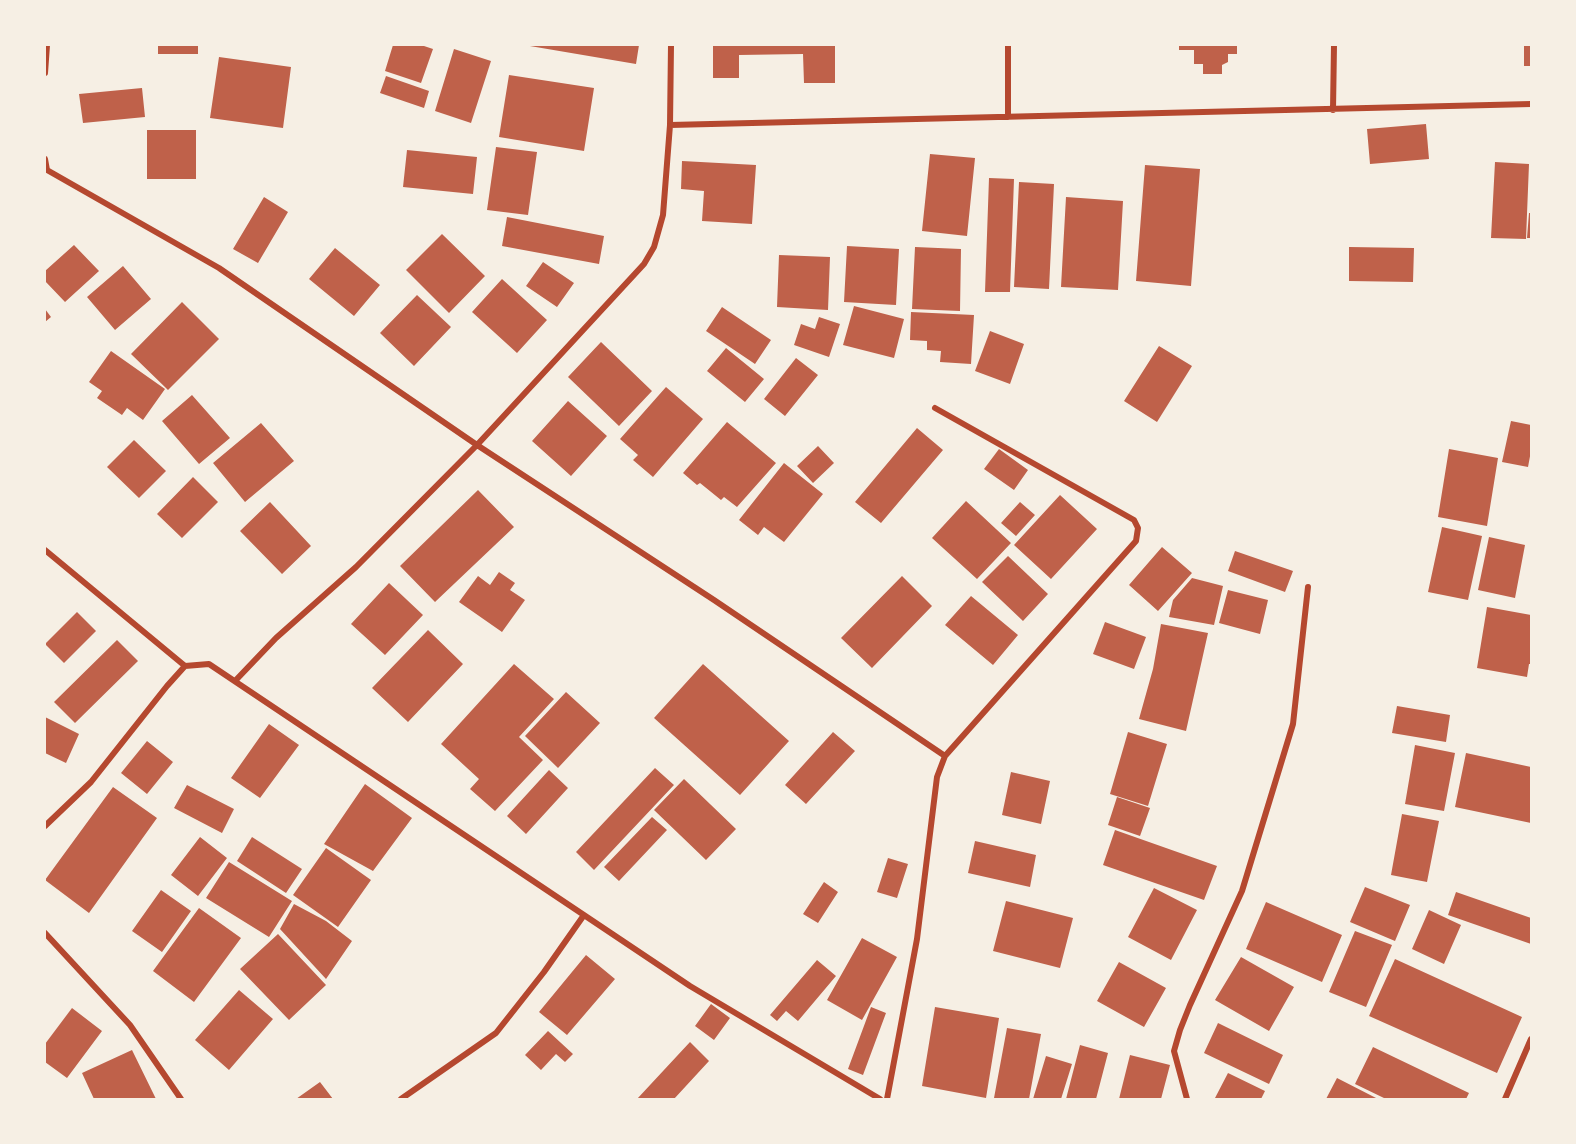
<!DOCTYPE html>
<style>
body{margin:0}
#map{position:relative;width:1576px;height:1144px;overflow:hidden;background:#f6efe4;font-family:"Roboto Serif",serif}
canvas{display:block}
.frame{position:absolute;inset:0;border:46px solid #f6efe4;pointer-events:none}
</style>
<div id="map">
<canvas width="1576" height="1144"></canvas>
<div class="frame"></div>
</div>
<script>
const ctx = document.querySelector('canvas').getContext('2d');
ctx.lineJoin = 'round';
function fill(path, color) {
  ctx.fillStyle = color;
  ctx.fill(path, 'evenodd');
}
function strokePath(path, color, width, dash) {
  ctx.strokeStyle = color;
  ctx.lineWidth = width;
  ctx.lineCap = dash ? 'butt' : 'round';
  ctx.setLineDash(dash || []);
  ctx.stroke(path);
}
const building = new Path2D(`
 M 158,45 L 198,45 L 198,54 L 158,54 Z
 M 393,45 L 421,45 L 433,49 L 421,83 L 385,71 Z
 M 524,45 L 639,45 L 636,64 Z
 M 713,45 L 835,45 L 835,83 L 804,83 L 803,54 L 739,55 L 739,78 L 713,78 Z
 M 1179,45 L 1237,45 L 1237,54 L 1228,54 L 1228,62 L 1222,65 L 1222,74 L 1203,74 L 1203,64 L 1194,64 L 1194,50 L 1179,50 Z
 M 1524,45 L 1531,45 L 1531,66 L 1524,66 Z
 M 454,49 L 491,61 L 471,123 L 435,111 Z
 M 219,57 L 291,67 L 283,128 L 210,118 Z
 M 509,75 L 594,88 L 584,151 L 499,137 Z
 M 386,76 L 429,91 L 424,108 L 380,93 Z
 M 142,88 L 145,117 L 83,123 L 79,94 Z
 M 1426,124 L 1429,159 L 1370,164 L 1367,129 Z
 M 147,130 L 196,130 L 196,179 L 147,179 Z
 M 496,147 L 537,152 L 528,215 L 487,210 Z
 M 407,150 L 477,157 L 473,194 L 403,187 Z
 M 930,154 L 975,158 L 967,236 L 922,231 Z
 M 682,161 L 756,165 L 752,224 L 702,221 L 704,191 L 681,189 Z
 M 1495,162 L 1529,164 L 1526,239 L 1491,238 Z
 M 1145,165 L 1200,169 L 1191,286 L 1136,281 Z
 M 989,178 L 1014,179 L 1010,292 L 985,292 Z
 M 1019,182 L 1054,184 L 1049,289 L 1014,287 Z
 M 264,197 L 288,212 L 258,263 L 233,249 Z
 M 1066,197 L 1123,201 L 1118,290 L 1061,287 Z
 M 1529,213 L 1531,213 L 1531,238 L 1527,238 Z
 M 507,217 L 604,236 L 599,264 L 502,246 Z
 M 442,234 L 485,276 L 449,313 L 406,270 Z
 M 74,245 L 99,271 L 65,302 L 45,281 L 45,271 Z
 M 847,246 L 899,249 L 896,305 L 844,302 Z
 M 915,247 L 961,249 L 960,311 L 912,309 Z
 M 1349,247 L 1414,248 L 1413,282 L 1349,281 Z
 M 335,248 L 380,285 L 354,316 L 309,279 Z
 M 779,255 L 830,257 L 828,310 L 777,307 Z
 M 543,262 L 574,283 L 557,307 L 526,286 Z
 M 123,266 L 151,299 L 115,330 L 87,297 Z
 M 502,279 L 547,320 L 517,353 L 472,312 Z
 M 417,295 L 451,327 L 414,366 L 380,333 Z
 M 182,302 L 219,339 L 168,390 L 131,354 Z
 M 854,306 L 904,319 L 894,358 L 843,345 Z
 M 722,307 L 771,340 L 755,364 L 706,331 Z
 M 45,309 L 51,317 L 45,322 Z
 M 911,312 L 974,315 L 971,364 L 940,362 L 941,351 L 927,350 L 927,341 L 910,340 Z
 M 819,317 L 840,324 L 829,357 L 794,345 L 801,324 L 815,329 Z
 M 990,331 L 1024,344 L 1010,384 L 975,371 Z
 M 601,342 L 652,391 L 619,426 L 568,377 Z
 M 1159,346 L 1192,366 L 1157,422 L 1124,401 Z
 M 726,348 L 764,379 L 745,402 L 707,371 Z
 M 111,351 L 165,389 L 143,420 L 127,408 L 122,415 L 97,398 L 102,391 L 89,382 Z
 M 796,358 L 818,375 L 785,416 L 764,399 Z
 M 666,387 L 703,419 L 653,477 L 633,460 L 638,455 L 620,439 Z
 M 192,395 L 230,438 L 199,464 L 162,421 Z
 M 568,401 L 607,436 L 571,476 L 532,441 Z
 M 1511,421 L 1531,425 L 1531,451 L 1528,467 L 1502,462 Z
 M 727,422 L 776,463 L 737,507 L 724,497 L 721,500 L 700,483 L 697,485 L 683,473 Z
 M 261,423 L 294,461 L 245,502 L 213,463 Z
 M 917,428 L 943,450 L 881,523 L 855,502 Z
 M 134,440 L 166,471 L 139,498 L 107,467 Z
 M 818,446 L 834,463 L 813,483 L 797,466 Z
 M 999,449 L 1028,470 L 1014,490 L 984,469 Z
 M 1449,449 L 1498,458 L 1487,526 L 1438,517 Z
 M 784,463 L 823,494 L 784,542 L 764,527 L 758,535 L 739,520 Z
 M 193,477 L 218,502 L 182,538 L 157,514 Z
 M 478,490 L 514,527 L 435,602 L 400,566 Z
 M 1060,495 L 1097,529 L 1051,579 L 1014,545 Z
 M 966,501 L 1011,543 L 977,579 L 932,538 Z
 M 270,502 L 311,546 L 282,574 L 240,531 Z
 M 1020,502 L 1035,515 L 1016,536 L 1001,523 Z
 M 1442,527 L 1482,536 L 1468,600 L 1428,592 Z
 M 1489,537 L 1525,545 L 1515,598 L 1478,590 Z
 M 1162,547 L 1192,573 L 1158,611 L 1129,585 Z
 M 1235,551 L 1293,571 L 1285,592 L 1228,571 Z
 M 1008,556 L 1048,594 L 1023,621 L 982,582 Z
 M 499,572 L 515,583 L 510,590 L 525,600 L 502,632 L 459,602 L 478,576 L 490,585 Z
 M 902,576 L 932,606 L 872,668 L 841,638 Z
 M 1192,578 L 1223,586 L 1214,625 L 1169,617 L 1173,600 Z
 M 389,583 L 423,615 L 385,655 L 351,624 Z
 M 1228,590 L 1268,600 L 1260,634 L 1219,623 Z
 M 971,596 L 1018,635 L 993,665 L 945,625 Z
 M 1487,607 L 1531,615 L 1531,664 L 1529,664 L 1527,677 L 1477,668 Z
 M 77,612 L 96,631 L 64,663 L 45,644 Z
 M 1105,622 L 1146,637 L 1134,669 L 1093,654 Z
 M 1161,624 L 1208,633 L 1186,731 L 1139,719 L 1153,669 Z
 M 428,630 L 463,664 L 408,722 L 372,688 Z
 M 117,640 L 138,661 L 75,723 L 54,702 Z
 M 514,664 L 554,699 L 519,737 L 543,760 L 495,811 L 470,789 L 479,779 L 441,744 Z
 M 703,664 L 789,741 L 740,795 L 654,718 Z
 M 566,692 L 600,723 L 558,768 L 525,736 Z
 M 1397,706 L 1450,715 L 1446,742 L 1392,733 Z
 M 45,717 L 79,734 L 66,763 L 45,753 Z
 M 269,724 L 299,745 L 260,798 L 231,778 Z
 M 833,732 L 855,751 L 806,804 L 785,785 Z
 M 1128,732 L 1167,744 L 1148,806 L 1110,794 Z
 M 147,741 L 173,762 L 147,794 L 121,773 Z
 M 1415,745 L 1455,753 L 1444,811 L 1405,804 Z
 M 1466,753 L 1531,767 L 1531,823 L 1455,807 Z
 M 655,768 L 674,785 L 594,870 L 576,852 Z
 M 549,770 L 568,788 L 526,834 L 507,816 Z
 M 1011,772 L 1050,781 L 1041,824 L 1002,815 Z
 M 684,779 L 736,829 L 706,860 L 654,810 Z
 M 365,784 L 412,818 L 373,871 L 324,844 Z
 M 187,785 L 234,809 L 222,833 L 174,808 Z
 M 113,787 L 157,818 L 89,913 L 45,880 Z
 M 1117,797 L 1150,808 L 1140,836 L 1108,825 Z
 M 1402,814 L 1439,821 L 1427,882 L 1391,875 Z
 M 652,817 L 667,830 L 619,881 L 604,867 Z
 M 1115,830 L 1217,866 L 1204,900 L 1103,865 Z
 M 200,837 L 227,858 L 198,896 L 171,875 Z
 M 252,837 L 302,869 L 286,893 L 237,861 Z
 M 975,841 L 1036,855 L 1030,887 L 968,873 Z
 M 326,848 L 371,880 L 338,927 L 293,895 Z
 M 888,858 L 908,864 L 897,898 L 877,892 Z
 M 229,862 L 292,901 L 269,937 L 206,898 Z
 M 824,882 L 838,892 L 818,923 L 803,914 Z
 M 1365,887 L 1410,905 L 1395,941 L 1350,922 Z
 M 1154,888 L 1197,910 L 1171,960 L 1128,937 Z
 M 161,890 L 191,911 L 162,952 L 132,931 Z
 M 1456,892 L 1531,918 L 1531,944 L 1448,915 Z
 M 1006,901 L 1073,918 L 1060,968 L 993,951 Z
 M 1266,902 L 1342,935 L 1322,982 L 1246,949 Z
 M 294,904 L 326,921 L 352,941 L 326,979 L 280,929 Z
 M 199,908 L 241,938 L 194,1002 L 153,971 Z
 M 1429,910 L 1461,925 L 1444,964 L 1412,949 Z
 M 1355,931 L 1392,945 L 1366,1007 L 1329,992 Z
 M 278,934 L 326,985 L 289,1020 L 240,969 Z
 M 862,938 L 897,957 L 862,1020 L 827,1000 Z
 M 586,955 L 615,979 L 567,1035 L 539,1012 Z
 M 1241,957 L 1294,987 L 1269,1031 L 1215,1000 Z
 M 1395,959 L 1522,1017 L 1497,1073 L 1369,1016 Z
 M 817,960 L 836,976 L 798,1021 L 786,1011 L 777,1021 L 770,1015 Z
 M 1119,962 L 1166,988 L 1144,1027 L 1097,1001 Z
 M 239,990 L 273,1019 L 229,1070 L 195,1040 Z
 M 711,1004 L 730,1018 L 714,1040 L 695,1026 Z
 M 871,1007 L 886,1013 L 863,1075 L 848,1069 Z
 M 935,1007 L 999,1018 L 986,1098 L 922,1086 Z
 M 72,1008 L 102,1031 L 67,1078 L 45,1062 L 45,1044 Z
 M 1218,1023 L 1283,1055 L 1269,1084 L 1204,1053 Z
 M 1007,1028 L 1041,1034 L 1029,1099 L 994,1098 Z
 M 548,1031 L 573,1054 L 565,1062 L 556,1054 L 541,1070 L 525,1055 Z
 M 690,1042 L 709,1061 L 674,1099 L 637,1099 Z
 M 1080,1045 L 1108,1053 L 1096,1099 L 1066,1099 Z
 M 1373,1047 L 1469,1093 L 1466,1099 L 1386,1099 L 1355,1084 Z
 M 132,1050 L 156,1099 L 94,1099 L 82,1073 Z
 M 1130,1055 L 1170,1065 L 1161,1099 L 1119,1099 Z
 M 1046,1056 L 1072,1064 L 1061,1099 L 1033,1099 Z
 M 1228,1073 L 1265,1091 L 1261,1099 L 1215,1098 Z
 M 1337,1078 L 1378,1099 L 1326,1099 Z
 M 320,1082 L 333,1099 L 296,1099 Z`);
const minor = new Path2D(`
 M 1008,45 L 1008,117
 M 45,73 L 47,45
 M 1333,110 L 1334,45
 M 670,125 L 1531,104
 M 45,159 L 47,170 L 219,268 L 477,445 L 714,600 L 945,756
 M 45,550 L 185,666
 M 235,681 L 276,638 L 356,567 L 477,445 L 644,264 L 654,247 L 663,215 L 670,125 L 671,45
 M 45,826 L 91,782 L 167,686 L 185,666 L 209,664 L 690,986 L 880,1099
 M 45,933 L 130,1025 L 181,1099
 M 401,1099 L 496,1033 L 544,972 L 584,915
 M 887,1099 L 917,939 L 937,777 L 945,756 L 1136,541 L 1138,528 L 1134,520 L 935,408
 M 1187,1099 L 1174,1051 L 1180,1030 L 1190,1005 L 1242,891 L 1293,724 L 1308,587
 M 1505,1099 L 1531,1039`);
fill(building, '#bf614a');
strokePath(minor, '#b5482f', 6);
</script>
